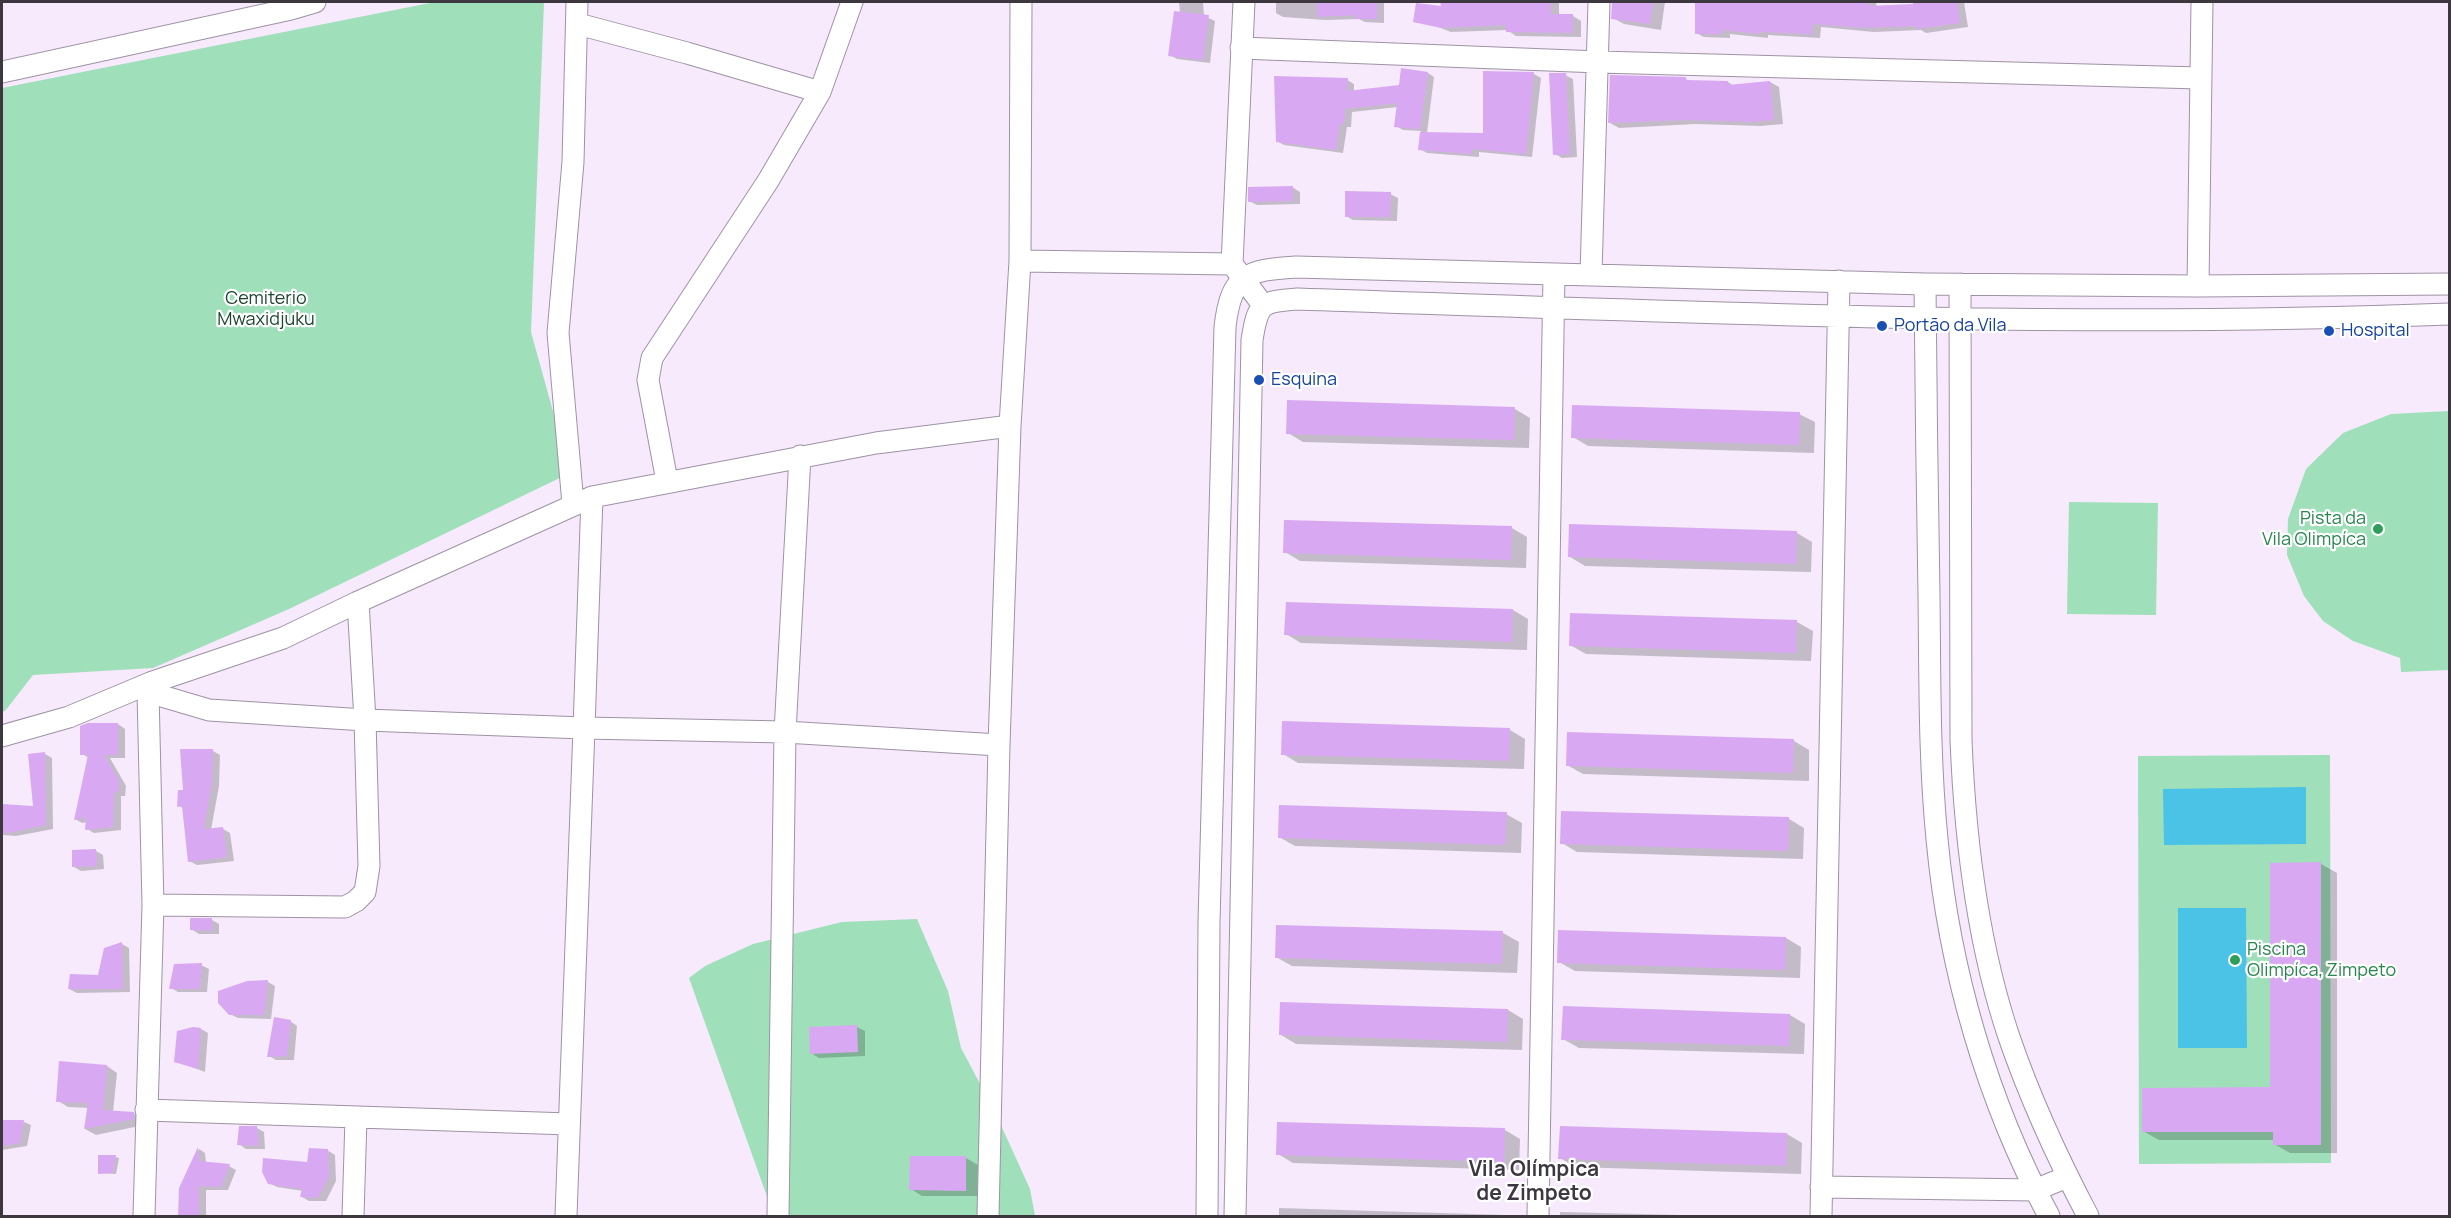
<!DOCTYPE html>
<meta charset="utf-8">
<style>
body{margin:0}
#map{position:relative;width:2451px;height:1218px;overflow:hidden;background:#f6eafc;font-family:Manrope,sans-serif}
canvas{display:block}
.frame{position:absolute;inset:0;border:3px solid #3d3840;pointer-events:none}
</style>
<div id="map">
<canvas width="2451" height="1218"></canvas>
<div class="frame"></div>
</div>
<script>
const ctx = document.querySelector('canvas').getContext('2d');
ctx.lineJoin = 'round';
function fill(path, color) {
  ctx.fillStyle = color;
  ctx.fill(path, 'evenodd');
}
function strokePath(path, color, width, dash) {
  ctx.strokeStyle = color;
  ctx.lineWidth = width;
  ctx.lineCap = dash ? 'butt' : 'round';
  ctx.setLineDash(dash || []);
  ctx.stroke(path);
}
function drawText(font, color, halo, rows, align = 'center') {
  ctx.font = font + ' Manrope,sans-serif';
  ctx.lineWidth = 4.5;
  ctx.setLineDash([]);
  ctx.textBaseline = 'middle';
  ctx.strokeStyle = halo;
  ctx.fillStyle = color;
  for (const [text, x, y, turn = 0] of rows) {
    ctx.save();
    ctx.translate(x, y);
    ctx.rotate((+turn || 0) * Math.PI / 180);
    ctx.textAlign = isNaN(turn) ? turn : align;
    if (halo) ctx.strokeText(text, 0, 0);
    ctx.fillText(text, 0, 0);
    ctx.restore();
  }
}
const green = new Path2D(`
 M 435,2 L 544,2 L 531,332 L 570,473 L 289,609 L 153,668 L 33,675 L 5,711 L 2,712 L 2,88 Z
 M 2449,411 L 2449,670 L 2401,672 L 2400,658 L 2353,641 L 2323,621 L 2304,596 L 2287,555 L 2288,519 L 2306,469 L 2343,433 L 2391,414 Z
 M 2069,502 L 2158,503 L 2156,615 L 2067,614 Z
 M 2330,755 L 2331,1163 L 2139,1164 L 2138,756 Z
 M 917,919 L 948,991 L 961,1048 L 994,1110 L 1030,1189 L 1035,1216 L 774,1216 L 689,978 L 705,966 L 753,944 L 842,922 Z`);
const water = new Path2D(`
 M 2306,787 L 2306,844 L 2164,845 L 2163,789 Z
 M 2178,908 L 2246,908 L 2247,1048 L 2178,1048 Z`);
const shadow = new Path2D(`
 M 1179,2 L 1203,2 L 1204,16 L 1215,21 L 1210,63 L 1177,59 L 1170,55 L 1180,13 Z
 M 1276,2 L 1384,2 L 1384,23 L 1365,22 L 1359,19 L 1326,20 L 1283,17 L 1276,13 Z
 M 1442,2 L 1559,2 L 1559,15 L 1573,16 L 1581,21 L 1581,37 L 1516,36 L 1507,30 L 1451,32 L 1430,24 L 1442,8 Z
 M 1613,2 L 1665,2 L 1661,30 L 1624,24 L 1613,18 Z
 M 1697,2 L 1760,2 L 1788,5 L 1788,2 L 1876,2 L 1877,8 L 1915,5 L 1914,2 L 1964,2 L 1968,27 L 1926,33 L 1921,30 L 1874,32 L 1821,27 L 1820,38 L 1768,35 L 1768,38 L 1730,34 L 1730,38 L 1704,37 L 1696,33 Z
 M 1428,73 L 1434,77 L 1427,133 L 1485,135 L 1534,74 L 1541,78 L 1532,157 L 1479,152 L 1479,157 L 1427,153 L 1420,149 L 1421,131 L 1403,130 L 1396,126 L 1398,107 L 1352,112 L 1351,127 L 1347,127 L 1343,153 L 1284,145 L 1277,141 L 1347,80 L 1354,84 L 1354,92 L 1400,87 Z
 M 1565,75 L 1573,79 L 1577,157 L 1562,158 L 1555,154 Z
 M 1686,79 L 1691,82 L 1728,82 L 1734,86 L 1770,82 L 1779,87 L 1783,124 L 1761,126 L 1696,124 L 1619,128 L 1610,123 Z
 M 1292,187 L 1300,192 L 1300,204 L 1257,205 L 1249,201 Z
 M 1390,194 L 1398,198 L 1397,221 L 1353,220 L 1346,216 Z
 M 1515,409 L 1530,418 L 1529,448 L 1303,442 L 1288,433 Z
 M 1799,414 L 1815,422 L 1814,453 L 1588,446 L 1573,437 Z
 M 1512,528 L 1527,537 L 1526,568 L 1300,561 L 1285,552 Z
 M 1797,533 L 1812,542 L 1811,572 L 1585,566 L 1570,557 Z
 M 1513,610 L 1528,619 L 1527,650 L 1301,643 L 1286,634 Z
 M 1571,615 L 1797,622 L 1813,631 L 1811,661 L 1586,654 L 1570,645 Z
 M 118,724 L 125,729 L 125,758 L 110,758 L 126,786 L 125,796 L 121,796 L 121,830 L 94,833 L 87,829 L 87,822 L 82,823 L 75,819 L 89,758 L 82,754 Z
 M 1510,730 L 1525,739 L 1524,769 L 1298,763 L 1283,754 Z
 M 1794,741 L 1809,750 L 1809,781 L 1583,774 L 1567,765 Z
 M 182,750 L 213,751 L 220,755 L 219,786 L 211,830 L 223,829 L 230,833 L 234,861 L 197,865 L 189,861 L 183,808 L 179,806 L 184,792 Z
 M 45,754 L 52,758 L 53,829 L 16,836 L 2,835 L 2,805 L 34,807 Z
 M 1506,814 L 1522,823 L 1521,853 L 1295,846 L 1279,837 Z
 M 1789,819 L 1804,828 L 1803,859 L 1577,852 L 1562,843 Z
 M 96,851 L 103,855 L 104,869 L 81,871 L 74,867 Z
 M 2321,864 L 2337,873 L 2337,1153 L 2290,1153 L 2274,1144 L 2274,1140 L 2159,1140 L 2143,1131 L 2271,1089 Z
 M 192,920 L 212,920 L 219,924 L 219,934 L 199,934 L 191,929 Z
 M 1277,926 L 1503,933 L 1519,942 L 1517,973 L 1292,966 L 1276,957 Z
 M 1786,938 L 1801,947 L 1800,978 L 1575,971 L 1559,962 Z
 M 122,944 L 129,948 L 130,992 L 77,993 L 69,989 L 99,977 Z
 M 201,965 L 209,969 L 207,992 L 178,992 L 171,988 Z
 M 268,982 L 275,986 L 271,1019 L 238,1018 L 230,1014 Z
 M 1508,1010 L 1523,1019 L 1522,1050 L 1296,1044 L 1281,1035 Z
 M 1790,1015 L 1805,1024 L 1804,1054 L 1579,1048 L 1563,1039 Z
 M 290,1021 L 297,1026 L 294,1060 L 276,1060 L 269,1056 Z
 M 857,1027 L 865,1031 L 865,1056 L 819,1058 L 811,1053 L 810,1029 Z
 M 201,1029 L 208,1033 L 205,1072 L 175,1061 Z
 M 107,1066 L 117,1073 L 113,1112 L 133,1113 L 144,1120 L 144,1125 L 96,1135 L 85,1129 L 89,1108 L 68,1107 L 58,1101 Z
 M 2,1121 L 24,1122 L 31,1125 L 27,1146 L 2,1150 Z
 M 257,1128 L 264,1132 L 265,1149 L 246,1149 L 239,1144 Z
 M 1505,1130 L 1520,1139 L 1519,1170 L 1293,1163 L 1278,1154 Z
 M 1787,1134 L 1802,1143 L 1801,1174 L 1575,1167 L 1560,1158 Z
 M 199,1149 L 205,1153 L 206,1163 L 229,1166 L 236,1170 L 228,1190 L 206,1190 L 206,1216 L 180,1216 L 181,1188 Z
 M 327,1150 L 335,1155 L 336,1181 L 326,1201 L 309,1201 L 302,1197 L 303,1191 L 277,1187 L 269,1183 L 308,1164 Z
 M 116,1157 L 119,1158 L 116,1174 L 99,1173 Z
 M 966,1158 L 978,1165 L 977,1196 L 922,1196 L 911,1189 Z
 M 1279,1208 L 1505,1215 L 1508,1216 L 1279,1216 Z
 M 1560,1212 L 1720,1216 L 1560,1216 Z`);
const building = new Path2D(`
 M 1317,2 L 1377,2 L 1377,19 L 1356,19 L 1356,15 L 1317,17 Z
 M 1440,2 L 1551,2 L 1551,14 L 1573,14 L 1573,33 L 1506,32 L 1506,25 L 1441,28 L 1413,22 L 1416,3 L 1441,6 Z
 M 1612,2 L 1653,2 L 1650,24 L 1611,19 Z
 M 1695,2 L 1869,2 L 1869,6 L 1913,4 L 1913,2 L 1957,2 L 1960,23 L 1916,29 L 1916,26 L 1865,28 L 1813,24 L 1812,34 L 1760,32 L 1760,34 L 1722,30 L 1722,34 L 1695,34 Z
 M 1174,11 L 1209,15 L 1203,60 L 1168,56 Z
 M 1401,68 L 1428,72 L 1420,129 L 1394,127 L 1397,103 L 1345,109 L 1344,124 L 1340,124 L 1336,150 L 1276,142 L 1274,76 L 1348,78 L 1347,91 L 1399,85 Z
 M 1483,71 L 1534,72 L 1526,154 L 1472,149 L 1472,154 L 1418,150 L 1420,132 L 1483,133 Z
 M 1549,73 L 1566,73 L 1570,154 L 1553,155 Z
 M 1610,75 L 1686,77 L 1686,80 L 1728,81 L 1728,85 L 1770,81 L 1774,120 L 1751,122 L 1686,120 L 1608,123 Z
 M 1293,186 L 1293,201 L 1248,202 L 1248,187 Z
 M 1345,191 L 1391,192 L 1390,217 L 1345,217 Z
 M 1287,400 L 1515,407 L 1514,440 L 1286,434 Z
 M 1572,405 L 1800,412 L 1799,445 L 1571,438 Z
 M 1284,520 L 1512,526 L 1511,560 L 1283,553 Z
 M 1569,524 L 1797,531 L 1796,564 L 1568,557 Z
 M 1286,602 L 1513,609 L 1512,642 L 1284,635 Z
 M 1570,613 L 1797,620 L 1796,653 L 1569,646 Z
 M 1282,721 L 1510,728 L 1509,761 L 1281,755 Z
 M 88,723 L 118,723 L 118,755 L 104,755 L 119,781 L 118,792 L 114,793 L 113,827 L 85,830 L 86,817 L 74,820 L 88,755 L 80,755 L 80,726 Z
 M 1567,732 L 1794,739 L 1793,773 L 1566,766 Z
 M 180,749 L 213,749 L 212,782 L 204,829 L 223,827 L 227,857 L 188,862 L 182,806 L 177,807 L 178,790 L 183,790 Z
 M 45,752 L 46,825 L 2,834 L 2,804 L 33,806 L 28,754 Z
 M 1279,805 L 1507,812 L 1505,845 L 1278,838 Z
 M 1561,811 L 1789,817 L 1788,851 L 1560,844 Z
 M 96,849 L 97,866 L 72,867 L 72,850 Z
 M 2321,862 L 2321,1145 L 2273,1145 L 2273,1132 L 2142,1132 L 2142,1088 L 2270,1087 L 2270,863 Z
 M 190,918 L 212,918 L 212,931 L 190,930 Z
 M 1276,925 L 1503,931 L 1502,964 L 1275,958 Z
 M 1558,930 L 1786,937 L 1785,970 L 1557,963 Z
 M 122,942 L 123,989 L 68,989 L 70,974 L 98,975 L 104,948 Z
 M 202,963 L 200,989 L 169,989 L 174,964 Z
 M 268,980 L 264,1015 L 229,1015 L 218,1003 L 218,991 L 247,981 Z
 M 1280,1002 L 1508,1009 L 1507,1042 L 1279,1035 Z
 M 1563,1006 L 1790,1014 L 1789,1046 L 1561,1040 Z
 M 274,1017 L 291,1020 L 287,1056 L 267,1057 Z
 M 857,1025 L 858,1052 L 810,1054 L 809,1027 Z
 M 193,1027 L 201,1028 L 198,1069 L 174,1062 L 177,1031 Z
 M 59,1061 L 107,1065 L 103,1110 L 134,1112 L 134,1119 L 84,1129 L 88,1103 L 56,1102 Z
 M 2,1120 L 24,1120 L 20,1143 L 2,1146 Z
 M 1277,1122 L 1505,1128 L 1504,1162 L 1276,1155 Z
 M 239,1126 L 257,1126 L 259,1146 L 237,1145 Z
 M 1560,1126 L 1787,1133 L 1786,1166 L 1558,1159 Z
 M 198,1147 L 199,1161 L 230,1164 L 221,1187 L 199,1186 L 199,1216 L 178,1216 L 179,1188 Z
 M 309,1148 L 328,1149 L 329,1176 L 318,1198 L 300,1197 L 302,1189 L 268,1184 L 262,1172 L 263,1158 L 307,1162 Z
 M 98,1155 L 116,1155 L 113,1173 L 98,1174 Z
 M 910,1156 L 966,1156 L 966,1191 L 909,1190 Z`);
const minor = new Path2D(`
 M 1244,2 L 1232,264 L 1263,305
 M 578,24 L 687,53 L 820,92
 M 1241,48 L 1599,62 L 2200,78
 M 2,72 L 291,9 L 315,2
 M 1020,261 L 1232,264
 M 1591,274 L 1599,2
 M 1925,284 C 1926,388 1927,491 1929,595 C 1930,676 1929,758 1937,839 C 1949,969 1987,1101 2049,1216
 M 1960,284 L 1961,740 C 1965,840 1977,942 2009,1037 C 2030,1098 2058,1159 2088,1216
 M 2198,286 L 2202,2
 M 667,481 L 648,380 L 652,358 L 768,181 L 820,92 L 852,2
 M 573,504 L 558,333 L 573,162 L 577,2
 M 148,692 L 209,710 L 365,720 L 584,728 L 592,497
 M 2,736 L 69,717 L 150,683 L 283,638 L 358,602 L 592,497 L 876,443 L 1010,426 L 1020,261 L 1021,2
 M 153,905 L 345,907 L 356,901 L 365,892 L 369,866 L 365,720 L 358,602
 M 146,1110 L 569,1124
 M 1821,1187 L 2035,1190 L 2067,1177
 M 144,1216 L 153,905 L 148,692 L 150,683
 M 353,1216 L 356,1118
 M 566,1216 L 584,728 L 785,732 L 999,745
 M 778,1216 L 785,732 L 800,456
 M 988,1216 L 999,745 L 1010,426
 M 1207,1216 L 1209,922 L 1225,327 C 1231,275 1246,270 1296,267 L 1925,284 L 2198,286 L 2450,284
 M 1235,1216 L 1252,340 C 1258,302 1261,302 1298,299 C 1681,312 2066,329 2450,314
 M 1538,1216 L 1554,274
 M 1821,1216 L 1839,281`);
const markers = [
 [1882,326,6,"#1a4fb4"],
 [2329,331,6,"#1a4fb4"],
 [1259,380,6,"#1a4fb4"],
 [2378,529,6,"#2e9e5b"],
 [2235,960,6,"#2e9e5b"]
];
const parkNames = [
 ["Cemiterio",266,299],
 ["Mwaxidjuku",266,320]
];
const transitNames = [
 ["Portão da Vila",1894,326],
 ["Hospital",2341,331],
 ["Esquina",1271,380]
];
const leisureNames = [
 ["Pista da",2366,519],
 ["Vila Olimpíca",2366,540],
 ["Piscina",2247,950,"left"],
 ["Olimpíca, Zimpeto",2247,971,"left"]
];
const quarterNames = [
 ["Vila Olímpica",1534,1170],
 ["de Zimpeto",1534,1194]
];
fill(green, '#9fdfb9');
fill(water, '#4ac3e7');
fill(shadow, '#0003');
fill(building, '#d9a8f3');
strokePath(minor, '#9e93a4', 23);
strokePath(minor, '#fff', 21);
for (const [x, y, r, color] of markers) {
  const dot = new Path2D();
  dot.arc(x, y, r, 0, 2 * Math.PI);
  ctx.fillStyle = color;
  ctx.fill(dot);
  strokePath(dot, '#fff', 2);
}
drawText('18px', '#1e4631', '#fff', parkNames);
drawText('18px', '#164399', '#fff', transitNames, 'left');
drawText('18px', '#27864d', '#fff', leisureNames, 'right');
drawText('bold 21px', '#3d3840', '#fff', quarterNames);
</script>
